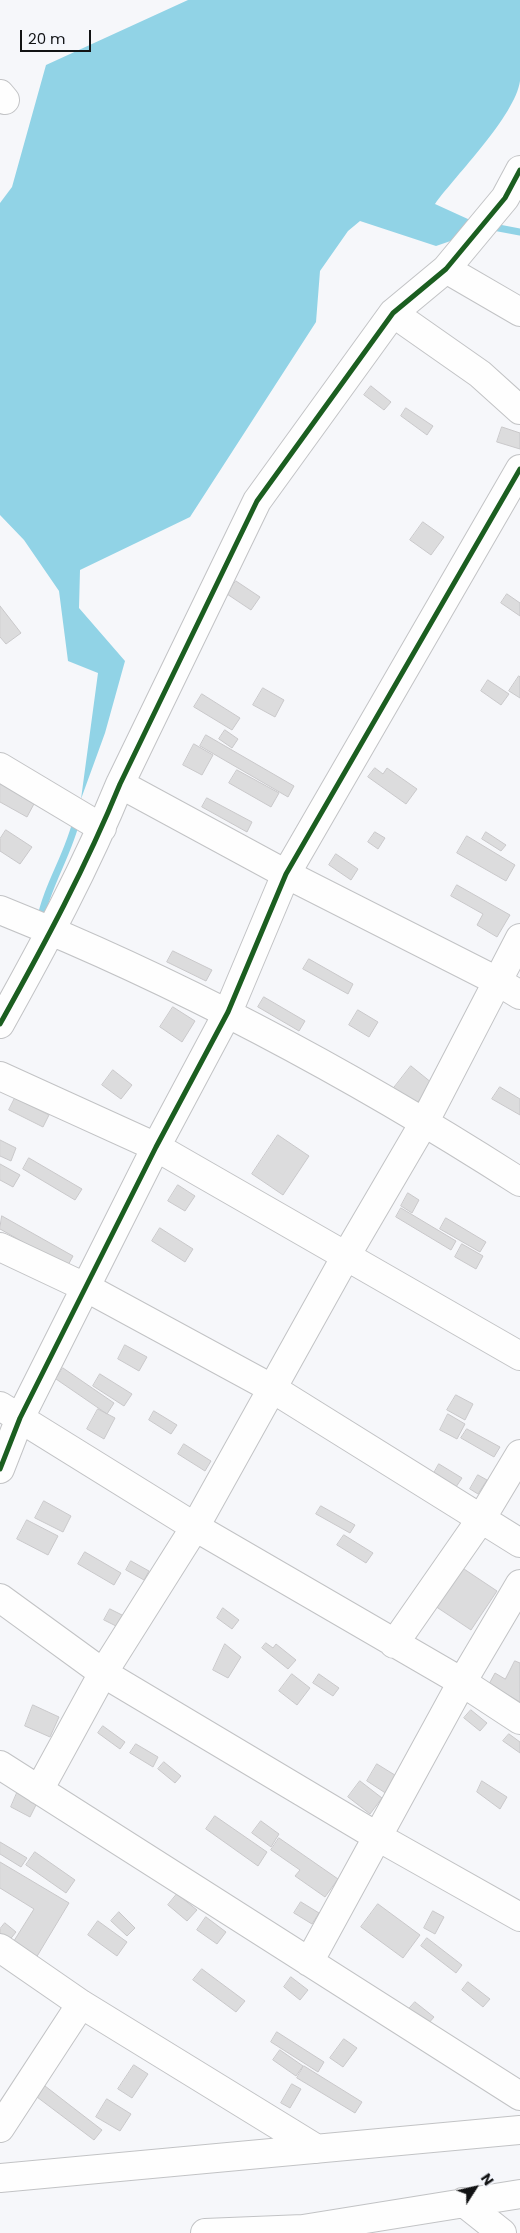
<!DOCTYPE html>
<style>
body{margin:0}
#map{position:relative;width:520px;height:2233px;overflow:hidden;background:#f6f7fa;font-family:Poppins,sans-serif}
canvas{display:block}
.north{position:absolute;left:450px;top:2163px;width:50px;height:50px;-webkit-text-stroke:4px #f4f6fc;paint-order:stroke;rotate:55deg;font-size:14px;font-weight:700;line-height:20px;text-align:center;color:#121314}
.north::after{content:'';display:block;margin:auto;width:18px;height:22px;background:#121314;clip-path:polygon(50% 0,100% 100%,50% 72%,0 100%)}
.scale{position:absolute;left:20px;top:30px;width:71px;height:22px;box-sizing:border-box;border:2px solid #121314;border-top:0;padding-left:6px;font-size:15px;line-height:18px;white-space:nowrap;color:#121314;-webkit-text-stroke:4px #f4f6fc;paint-order:stroke}
</style>
<div id="map">
<canvas width="520" height="2233"></canvas>
<div class="north">N</div>
<div class="scale">20 m</div>
</div>
<script>
const ctx = document.querySelector('canvas').getContext('2d');
ctx.lineJoin = 'round';
function fill(path, color) {
  ctx.fillStyle = color;
  ctx.fill(path, 'evenodd');
}
function strokePath(path, color, width, dash) {
  ctx.strokeStyle = color;
  ctx.lineWidth = width;
  ctx.lineCap = dash ? 'butt' : 'round';
  ctx.setLineDash(dash || []);
  ctx.stroke(path);
}
const water = new Path2D(`
 M 188,0 L 520,0 C 520,26 520,55 520,81 C 515,116 456,175 435,204 L 481,225 L 468,235 L 436,246 L 360,221 L 348,231 L 320,271 L 316,322 L 190,517 L 80,570 L 79,608 L 125,661 L 105,733 L 81,799 L 98,673 L 68,661 L 59,591 L 24,540 L 0,515 L 0,203 L 12,187 L 46,65 Z`);
const stream = new Path2D(`
 M 488,226 L 520,232
 M 40,921 C 47,885 69,854 77,818`);
const building = new Path2D(`
 M 371,386 L 391,402 L 384,410 L 364,395 Z
 M 406,408 L 433,426 L 427,435 L 401,416 Z
 M 502,427 L 520,433 L 520,449 L 497,442 Z
 M 423,522 L 444,537 L 431,555 L 410,540 Z
 M 236,581 L 260,597 L 251,610 L 227,594 Z
 M 507,594 L 520,603 L 520,616 L 501,603 Z
 M 0,606 L 21,633 L 6,644 L 0,637 Z
 M 519,676 L 520,677 L 520,698 L 509,691 Z
 M 488,680 L 509,694 L 501,705 L 481,691 Z
 M 263,688 L 284,700 L 275,717 L 253,705 Z
 M 202,694 L 240,718 L 232,730 L 194,707 Z
 M 225,730 L 238,739 L 232,748 L 219,739 Z
 M 206,735 L 294,786 L 288,797 L 200,746 Z
 M 194,744 L 213,755 L 202,775 L 183,765 Z
 M 375,768 L 383,774 L 387,768 L 417,789 L 406,804 L 368,777 Z
 M 237,770 L 279,793 L 271,807 L 229,783 Z
 M 0,783 L 35,802 L 27,817 L 0,802 Z
 M 207,798 L 252,822 L 247,832 L 202,807 Z
 M 6,830 L 32,847 L 20,864 L 0,851 L 0,839 Z
 M 375,832 L 385,838 L 378,849 L 368,842 Z
 M 486,832 L 506,845 L 501,851 L 482,839 Z
 M 467,836 L 515,865 L 506,881 L 457,853 Z
 M 336,854 L 358,869 L 351,880 L 329,865 Z
 M 457,885 L 510,915 L 497,937 L 477,925 L 483,914 L 451,896 Z
 M 173,951 L 212,970 L 206,981 L 167,962 Z
 M 309,959 L 353,984 L 348,994 L 303,969 Z
 M 264,997 L 305,1021 L 299,1031 L 258,1007 Z
 M 173,1007 L 195,1021 L 182,1042 L 160,1027 Z
 M 358,1010 L 378,1022 L 369,1037 L 349,1025 Z
 M 411,1066 L 432,1083 L 415,1106 L 393,1089 Z
 M 113,1070 L 132,1085 L 121,1099 L 102,1085 Z
 M 500,1087 L 520,1099 L 520,1115 L 492,1099 Z
 M 15,1098 L 49,1115 L 43,1127 L 9,1110 Z
 M 278,1135 L 309,1156 L 283,1195 L 252,1174 Z
 M 0,1140 L 16,1148 L 11,1161 L 0,1156 Z
 M 29,1158 L 82,1189 L 75,1200 L 23,1169 Z
 M 0,1164 L 20,1175 L 13,1187 L 0,1180 Z
 M 178,1185 L 195,1196 L 185,1211 L 168,1201 Z
 M 408,1193 L 419,1200 L 412,1213 L 401,1206 Z
 M 401,1208 L 456,1241 L 451,1250 L 396,1217 Z
 M 2,1216 L 73,1256 L 67,1267 L 0,1229 Z
 M 446,1218 L 486,1242 L 480,1252 L 440,1229 Z
 M 160,1228 L 193,1249 L 185,1262 L 152,1241 Z
 M 462,1244 L 483,1256 L 476,1269 L 455,1257 Z
 M 125,1345 L 147,1357 L 139,1371 L 118,1359 Z
 M 63,1368 L 114,1403 L 107,1414 L 56,1379 Z
 M 100,1374 L 132,1394 L 124,1406 L 93,1386 Z
 M 456,1395 L 473,1404 L 465,1420 L 447,1410 Z
 M 98,1409 L 115,1418 L 104,1439 L 87,1429 Z
 M 154,1411 L 177,1425 L 171,1434 L 149,1420 Z
 M 448,1414 L 465,1424 L 457,1439 L 440,1430 Z
 M 467,1429 L 500,1447 L 494,1457 L 461,1438 Z
 M 184,1444 L 211,1461 L 205,1471 L 178,1454 Z
 M 439,1464 L 462,1478 L 456,1487 L 434,1473 Z
 M 478,1475 L 487,1480 L 478,1494 L 470,1489 Z
 M 44,1501 L 71,1516 L 63,1532 L 35,1518 Z
 M 321,1506 L 355,1525 L 350,1533 L 316,1514 Z
 M 27,1520 L 58,1536 L 48,1555 L 17,1539 Z
 M 344,1535 L 373,1553 L 366,1563 L 337,1545 Z
 M 85,1552 L 121,1573 L 114,1585 L 78,1564 Z
 M 131,1561 L 149,1571 L 144,1580 L 126,1570 Z
 M 461,1567 L 497,1591 L 471,1630 L 435,1606 Z
 M 223,1608 L 239,1620 L 232,1629 L 217,1618 Z
 M 110,1609 L 130,1619 L 124,1630 L 104,1620 Z
 M 266,1643 L 273,1648 L 276,1644 L 296,1660 L 288,1669 L 262,1648 Z
 M 225,1644 L 241,1657 L 228,1678 L 213,1670 Z
 M 515,1661 L 520,1663 L 520,1702 L 489,1684 L 495,1673 L 505,1679 Z
 M 292,1674 L 310,1688 L 297,1705 L 279,1691 Z
 M 319,1674 L 339,1688 L 333,1696 L 313,1683 Z
 M 33,1705 L 59,1717 L 50,1737 L 25,1726 Z
 M 471,1710 L 487,1723 L 480,1731 L 464,1718 Z
 M 103,1726 L 125,1742 L 120,1749 L 98,1733 Z
 M 509,1734 L 520,1742 L 520,1753 L 503,1741 Z
 M 136,1744 L 158,1757 L 153,1767 L 130,1753 Z
 M 164,1762 L 181,1776 L 175,1783 L 158,1769 Z
 M 377,1764 L 398,1777 L 387,1794 L 367,1781 Z
 M 360,1781 L 382,1798 L 370,1814 L 348,1797 Z
 M 482,1781 L 507,1797 L 500,1809 L 477,1792 Z
 M 17,1793 L 37,1803 L 30,1817 L 11,1807 Z
 M 215,1816 L 267,1852 L 258,1866 L 206,1829 Z
 M 261,1821 L 279,1834 L 271,1847 L 252,1833 Z
 M 279,1838 L 338,1879 L 325,1897 L 295,1876 L 300,1870 L 271,1850 Z
 M 0,1842 L 27,1858 L 21,1867 L 0,1854 Z
 M 35,1852 L 75,1880 L 66,1893 L 26,1865 Z
 M 0,1862 L 69,1903 L 36,1958 L 12,1944 L 34,1909 L 0,1888 Z
 M 177,1894 L 197,1910 L 187,1921 L 168,1905 Z
 M 301,1902 L 319,1913 L 312,1924 L 294,1913 Z
 M 378,1904 L 420,1935 L 403,1958 L 361,1927 Z
 M 433,1911 L 444,1917 L 435,1934 L 424,1928 Z
 M 119,1912 L 135,1928 L 127,1936 L 111,1921 Z
 M 206,1917 L 226,1932 L 217,1944 L 197,1930 Z
 M 98,1921 L 127,1942 L 117,1956 L 88,1935 Z
 M 5,1923 L 16,1932 L 8,1942 L 0,1936 L 0,1929 Z
 M 427,1938 L 462,1965 L 456,1973 L 421,1946 Z
 M 202,1969 L 245,2001 L 236,2012 L 193,1980 Z
 M 291,1977 L 308,1990 L 300,2000 L 284,1987 Z
 M 468,1982 L 490,1999 L 483,2007 L 462,1990 Z
 M 415,2002 L 434,2017 L 427,2025 L 408,2010 Z
 M 277,2032 L 324,2062 L 318,2072 L 271,2042 Z
 M 344,2039 L 357,2048 L 343,2067 L 330,2058 Z
 M 280,2050 L 303,2066 L 296,2076 L 273,2060 Z
 M 134,2065 L 148,2074 L 132,2098 L 118,2089 Z
 M 304,2066 L 362,2102 L 355,2113 L 297,2078 Z
 M 292,2084 L 301,2089 L 290,2108 L 281,2103 Z
 M 45,2086 L 102,2130 L 94,2140 L 37,2097 Z
 M 107,2099 L 131,2114 L 120,2131 L 96,2117 Z`);
const minor = new Path2D(`
 M 0,94 L 5,100
 M 446,269 L 520,312
 M 393,313 L 480,374 L 520,410
 M 0,767 L 102,828
 M 120,784 L 286,874 L 497,981 L 520,995
 M 0,910 C 182,983 355,1076 520,1182
 M 0,1024 C 44,945 86,867 120,784 L 257,501 L 393,313 L 446,269 L 505,198 L 520,170
 M 0,1076 L 156,1147 L 520,1356
 M 0,1247 L 87,1288 L 273,1389 L 520,1543
 M 0,1406 L 195,1527 L 462,1682 L 520,1720
 M 0,1469 L 20,1418 L 156,1147 L 228,1012 L 286,874 L 520,469
 M 0,1598 L 103,1673 L 378,1837 L 520,1917
 M 394,1644 L 481,1519 L 520,1454
 M 0,1765 L 520,2096
 M 39,1790 L 103,1673 L 195,1527 L 346,1256 L 425,1121 L 520,938
 M 0,1948 L 81,2004 L 317,2149
 M 309,1962 L 462,1682 L 520,1584
 M 0,2128 L 81,2004
 M 0,2178 L 520,2130
 M 463,2202 L 502,2233
 M 205,2233 L 303,2229 L 520,2194`);
const cycleway = new Path2D(`
 M 0,1024 C 44,945 86,867 120,784 L 257,501 L 393,313 L 446,269 L 505,198 L 520,170
 M 0,1469 L 20,1418 L 156,1147 L 228,1012 L 286,874 L 520,469`);
fill(water, '#91d3e6');
strokePath(stream, '#91d3e6', 7);
fill(building, '#dcdcdd');
strokePath(building, '#c9c8ca', 1);
strokePath(minor, '#c2c3c5', 30);
strokePath(minor, '#fefefe', 28);
strokePath(cycleway, '#1b5e20', 5);
</script>
